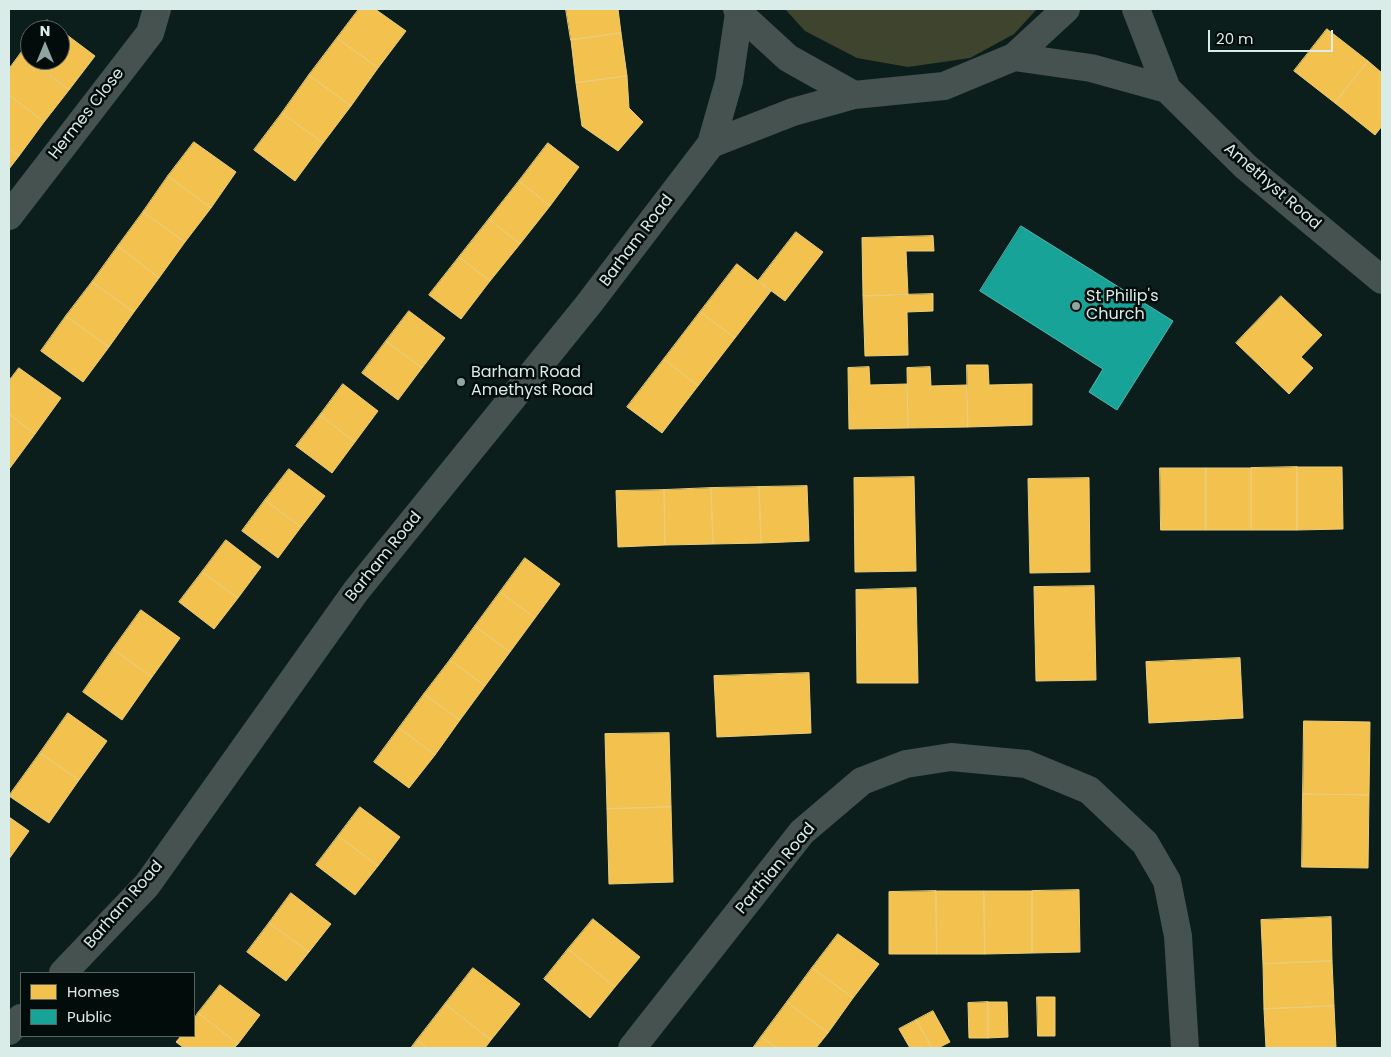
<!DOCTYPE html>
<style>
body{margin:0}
#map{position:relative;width:1391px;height:1057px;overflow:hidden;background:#0c1e1b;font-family:Poppins,sans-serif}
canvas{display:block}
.frame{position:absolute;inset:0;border:10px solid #d9ece7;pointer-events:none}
.legend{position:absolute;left:20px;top:972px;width:175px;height:65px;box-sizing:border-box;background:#020c0a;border:1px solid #586662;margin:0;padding:6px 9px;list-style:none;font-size:15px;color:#d9ece7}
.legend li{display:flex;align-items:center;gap:10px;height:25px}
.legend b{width:25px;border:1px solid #586662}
.north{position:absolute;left:20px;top:20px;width:50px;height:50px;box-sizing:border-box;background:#020c0a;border:1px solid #586662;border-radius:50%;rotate:0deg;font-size:14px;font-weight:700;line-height:20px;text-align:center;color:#d9ece7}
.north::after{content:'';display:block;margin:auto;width:18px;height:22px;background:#91a4a0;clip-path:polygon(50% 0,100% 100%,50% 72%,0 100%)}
.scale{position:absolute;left:1208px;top:30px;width:125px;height:22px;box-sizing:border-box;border:2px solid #d9ece7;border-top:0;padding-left:6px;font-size:15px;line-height:18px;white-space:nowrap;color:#d9ece7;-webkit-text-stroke:4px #020c0a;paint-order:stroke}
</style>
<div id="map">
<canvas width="1391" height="1057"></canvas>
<div class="frame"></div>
<ul class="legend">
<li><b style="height:14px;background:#f2c14e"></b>Homes</li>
<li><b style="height:14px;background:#17a398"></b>Public</li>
</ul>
<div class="north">N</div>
<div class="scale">20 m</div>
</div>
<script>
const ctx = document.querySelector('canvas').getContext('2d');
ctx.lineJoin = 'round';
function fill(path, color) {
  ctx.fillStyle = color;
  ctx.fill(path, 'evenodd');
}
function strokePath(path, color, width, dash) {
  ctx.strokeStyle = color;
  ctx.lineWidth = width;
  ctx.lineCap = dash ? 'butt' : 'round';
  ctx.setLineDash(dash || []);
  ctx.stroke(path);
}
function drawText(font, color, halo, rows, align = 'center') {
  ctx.font = font + ' Poppins,sans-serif';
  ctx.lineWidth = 5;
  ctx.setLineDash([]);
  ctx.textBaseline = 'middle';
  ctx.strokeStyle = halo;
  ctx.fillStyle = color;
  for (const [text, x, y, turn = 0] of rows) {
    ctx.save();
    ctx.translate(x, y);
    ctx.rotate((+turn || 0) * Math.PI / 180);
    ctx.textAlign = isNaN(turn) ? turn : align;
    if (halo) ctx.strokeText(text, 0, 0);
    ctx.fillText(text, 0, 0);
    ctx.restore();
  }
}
const green = new Path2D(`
 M 785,9 L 1037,9 L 1014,34 L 970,58 L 908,67 L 857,58 L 805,31 Z`);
const homes = new Path2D(`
 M 359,9 L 375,9 L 406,31 L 378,68 L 337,38 Z
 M 566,9 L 618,9 L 621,33 L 571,40 Z
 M 47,20 L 95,56 L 69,90 L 31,60 L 60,60 L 60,30 L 39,30 Z
 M 1327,29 L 1368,61 L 1335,103 L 1294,71 Z
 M 621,33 L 627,76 L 576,83 L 571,40 Z
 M 337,38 L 378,68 L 351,106 L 309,75 Z
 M 30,42 L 30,60 L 21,53 Z
 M 21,53 L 69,90 L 44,122 L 9,95 L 9,69 Z
 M 1368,61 L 1382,73 L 1382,126 L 1375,135 L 1335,103 Z
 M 309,75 L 351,106 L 323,143 L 282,113 Z
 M 627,76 L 629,108 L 643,122 L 618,151 L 582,126 L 576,83 Z
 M 9,95 L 44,122 L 19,156 L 9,148 Z
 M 282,113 L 323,143 L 295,181 L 254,150 Z
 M 194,142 L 236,172 L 211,208 L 168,176 Z
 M 548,143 L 579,167 L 550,206 L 519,181 Z
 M 9,148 L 19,156 L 9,169 Z
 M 168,176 L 211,208 L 185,242 L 143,212 Z
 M 519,181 L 550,206 L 520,244 L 489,219 Z
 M 143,212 L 185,242 L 159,278 L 118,246 Z
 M 489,219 L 520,244 L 490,281 L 459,257 Z
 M 796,232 L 823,252 L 785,301 L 758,281 Z
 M 933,236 L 934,251 L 906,251 L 908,295 L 863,296 L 862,238 Z
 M 118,246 L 159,278 L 134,312 L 92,282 Z
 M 459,257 L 490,281 L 461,319 L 429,295 Z
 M 737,264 L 771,291 L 735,338 L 700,312 Z
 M 92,282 L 134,312 L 109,347 L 66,316 Z
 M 933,294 L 933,311 L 907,312 L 908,355 L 865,356 L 863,296 Z
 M 1281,296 L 1322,335 L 1301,357 L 1313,368 L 1289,394 L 1236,343 Z
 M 409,311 L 445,338 L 422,368 L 386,341 Z
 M 700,312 L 735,338 L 698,386 L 664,359 Z
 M 66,316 L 109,347 L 83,382 L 41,351 Z
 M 386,341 L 422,368 L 398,400 L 362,373 Z
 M 664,359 L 698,386 L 662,433 L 627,407 Z
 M 967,365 L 988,365 L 989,385 L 1032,384 L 1032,425 L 968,427 Z
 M 869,367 L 870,385 L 907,384 L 908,428 L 849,429 L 848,368 Z
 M 930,367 L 931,386 L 967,385 L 968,427 L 908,428 L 907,368 Z
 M 19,368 L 61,398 L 35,434 L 9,414 L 9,381 Z
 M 343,384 L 378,411 L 355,442 L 320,415 Z
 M 9,414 L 35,434 L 10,468 L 9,467 Z
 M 320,415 L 355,442 L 332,473 L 296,446 Z
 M 1297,467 L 1297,530 L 1251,530 L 1251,468 Z
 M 1297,467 L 1342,467 L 1343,529 L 1297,530 Z
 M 1160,468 L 1206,468 L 1206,530 L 1161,530 Z
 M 1206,468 L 1251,468 L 1251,530 L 1206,530 Z
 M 289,469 L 325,496 L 301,527 L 265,500 Z
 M 914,477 L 916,571 L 855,572 L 854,478 Z
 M 1089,478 L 1090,572 L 1030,573 L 1028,479 Z
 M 807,486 L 809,541 L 761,543 L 759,487 Z
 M 759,487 L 761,543 L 713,544 L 711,488 Z
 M 711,488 L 713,544 L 665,545 L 664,490 Z
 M 664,490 L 665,545 L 618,547 L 616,491 Z
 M 265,500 L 301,527 L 278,558 L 242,531 Z
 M 226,540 L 261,567 L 238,598 L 202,572 Z
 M 525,558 L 560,584 L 535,618 L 500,592 Z
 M 202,572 L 238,598 L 214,629 L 179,602 Z
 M 1094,586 L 1096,680 L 1036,681 L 1034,587 Z
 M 916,588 L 918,683 L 857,683 L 856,590 Z
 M 500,592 L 535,618 L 510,652 L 475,626 Z
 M 141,610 L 180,638 L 152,677 L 113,649 Z
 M 475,626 L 510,652 L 485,686 L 450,660 Z
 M 113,649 L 152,677 L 122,720 L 83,692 Z
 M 1240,658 L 1243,718 L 1149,723 L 1146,662 Z
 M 450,660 L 485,686 L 460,720 L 424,694 Z
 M 809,673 L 811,733 L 717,737 L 714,676 Z
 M 424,694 L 460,720 L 435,755 L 399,728 Z
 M 68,713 L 107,741 L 79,780 L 40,753 Z
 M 1304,721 L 1370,722 L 1369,795 L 1303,794 Z
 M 399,728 L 435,755 L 409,788 L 374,762 Z
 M 669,733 L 671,807 L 607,809 L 605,734 Z
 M 40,753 L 79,780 L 49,823 L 9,796 Z
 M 1303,794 L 1369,795 L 1368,868 L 1302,867 Z
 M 360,807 L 400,837 L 378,866 L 338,836 Z
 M 671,807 L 673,882 L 609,884 L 607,809 Z
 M 9,817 L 29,831 L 9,859 Z
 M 338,836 L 378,866 L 355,895 L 316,865 Z
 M 1079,890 L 1080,952 L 1032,953 L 1032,891 Z
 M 936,891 L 984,891 L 985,954 L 937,954 Z
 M 936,891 L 937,954 L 889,954 L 889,892 Z
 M 984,891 L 1032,891 L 1032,953 L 985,954 Z
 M 291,893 L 331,924 L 309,952 L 269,923 Z
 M 1331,917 L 1332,961 L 1263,964 L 1261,920 Z
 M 593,919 L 640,957 L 615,987 L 568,949 Z
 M 269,923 L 309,952 L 286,981 L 247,952 Z
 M 838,934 L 879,964 L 853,998 L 812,968 Z
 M 568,949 L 615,987 L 590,1018 L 544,979 Z
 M 1332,961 L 1334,1006 L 1264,1009 L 1263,964 Z
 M 473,968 L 520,1004 L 491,1040 L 445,1004 Z
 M 812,968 L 853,998 L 828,1033 L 787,1002 Z
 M 220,985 L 260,1015 L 238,1044 L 198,1013 Z
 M 1037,997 L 1055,997 L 1055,1036 L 1038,1036 Z
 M 787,1002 L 828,1033 L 816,1048 L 777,1048 L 761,1037 Z
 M 988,1002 L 988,1038 L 969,1038 L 968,1003 Z
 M 988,1002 L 1007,1002 L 1008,1037 L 988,1038 Z
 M 445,1004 L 491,1040 L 485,1048 L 427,1048 L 417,1040 Z
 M 1334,1006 L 1336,1048 L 1266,1048 L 1264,1009 Z
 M 933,1011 L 950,1042 L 938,1048 L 932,1048 L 916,1020 Z
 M 198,1013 L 238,1044 L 234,1048 L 184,1048 L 176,1042 L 181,1036 L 194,1036 L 194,1019 Z
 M 916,1020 L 932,1048 L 910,1048 L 899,1029 Z
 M 761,1037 L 777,1048 L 753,1048 Z
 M 417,1040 L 427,1048 L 411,1048 Z`);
const public = new Path2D(`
 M 1021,226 L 1173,321 L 1117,410 L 1089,392 L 1103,369 L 980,291 Z`);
const street = new Path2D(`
 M 737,9 L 739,13 L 788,58 L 854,95 L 944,86 L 1014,57 L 1066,9
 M 1136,9 L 1167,89 L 1246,167 L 1382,280
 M 1014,57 L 1091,68 L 1167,89
 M 711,144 L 793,112 L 854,95
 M 9,216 L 150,33 L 157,9
 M 63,973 L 147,885 L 356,591 L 588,305 L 711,144 L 729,81 L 739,13
 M 9,1031 L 21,1018
 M 632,1048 L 802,832 L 862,781 L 906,764 L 951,757 L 1026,764 L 1089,790 L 1145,843 L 1167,881 L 1178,936 L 1185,1048`);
const markers = [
 [1076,306,5,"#91a4a0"],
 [461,382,5,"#91a4a0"]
];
const streetNames = [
 ["Hermes Close",87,114,-52],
 ["Amethyst Road",1272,187,41],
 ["Barham Road",637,241,-53],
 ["Barham Road",384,557,-51],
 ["Parthian Road",776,869,-50],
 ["Barham Road",124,905,-49]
];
const poiNames = [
 ["St Philip's",1086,297],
 ["Church",1086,315],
 ["Barham Road",471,373],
 ["Amethyst Road",471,391]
];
fill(green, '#3e442d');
fill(homes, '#f2c14e');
strokePath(homes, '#eace7c', 1);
fill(public, '#17a398');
strokePath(public, '#51b9b0', 1);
strokePath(street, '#465250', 28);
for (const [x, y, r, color] of markers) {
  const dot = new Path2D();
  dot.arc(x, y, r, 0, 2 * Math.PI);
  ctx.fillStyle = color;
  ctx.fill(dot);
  strokePath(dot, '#020c0a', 2);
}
drawText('16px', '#d9ece7', '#020c0a', streetNames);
drawText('16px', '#d9ece7', '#020c0a', poiNames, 'left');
</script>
